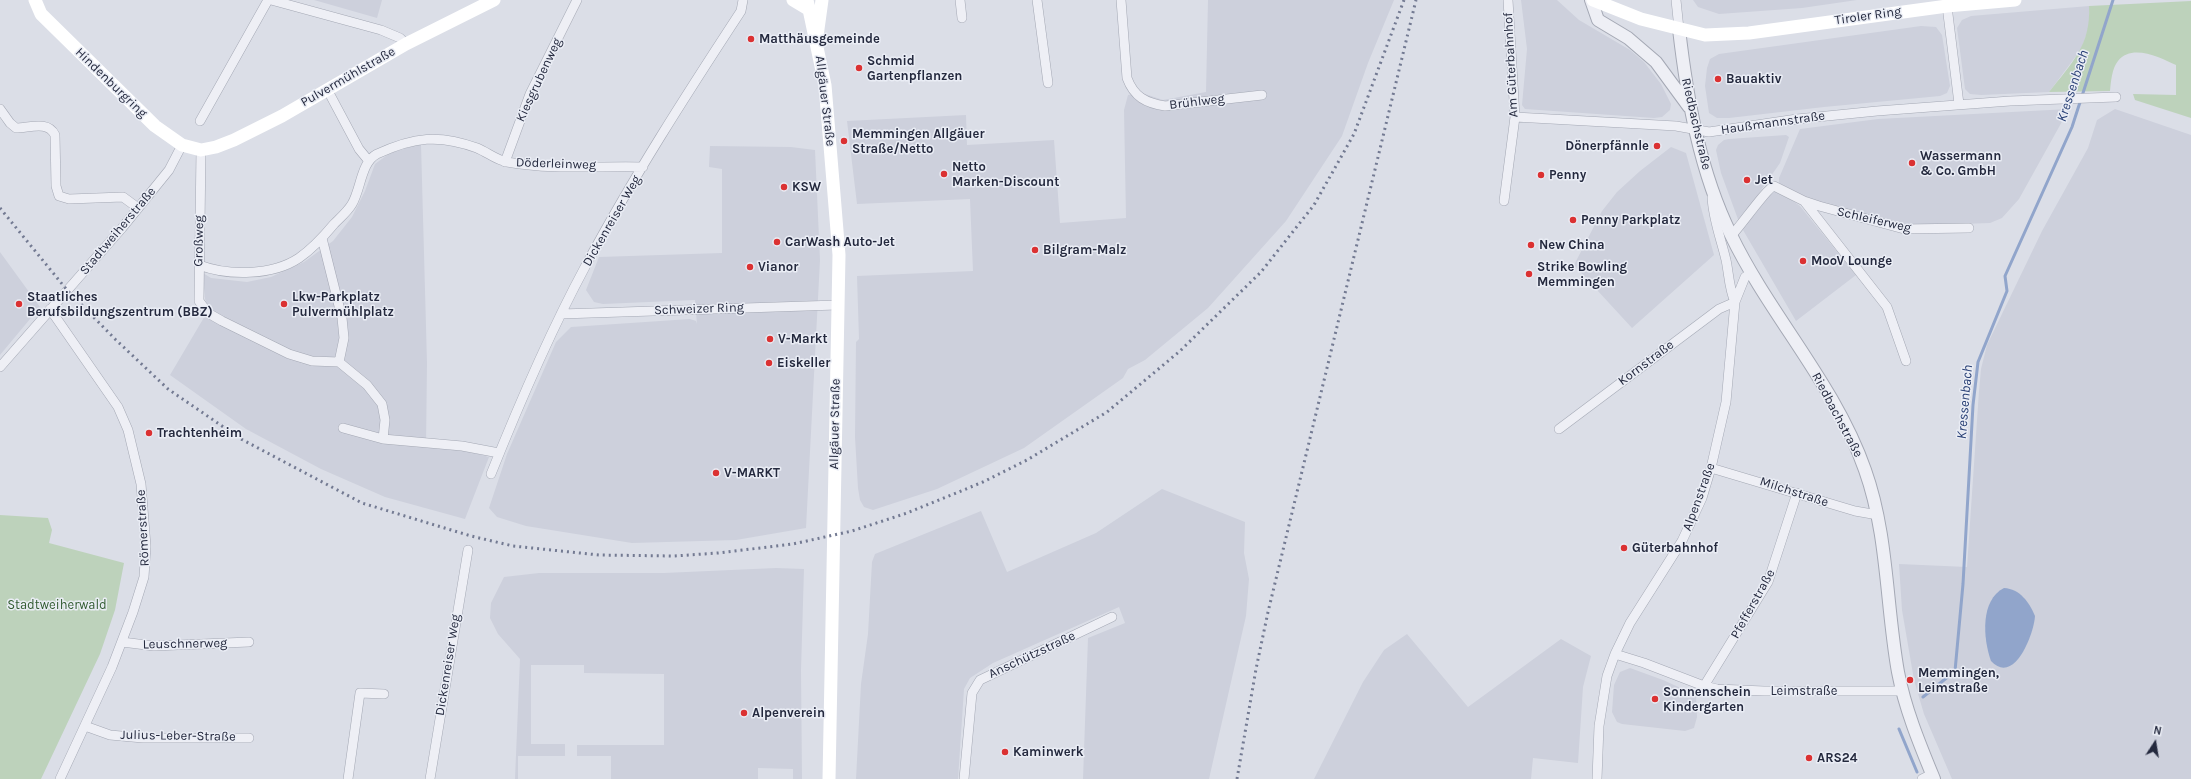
<!DOCTYPE html>
<meta charset="utf-8">
<style>
body{margin:0}
#map{position:relative;width:2191px;height:779px;overflow:hidden;background:#dbdee7;font-family:Karla,sans-serif}
canvas{display:block}
.north{position:absolute;left:2135px;top:723px;width:40px;height:40px;-webkit-text-stroke:3px #eaedf5;paint-order:stroke;rotate:12deg;font-size:11px;font-weight:700;line-height:16px;text-align:center;color:#24293e}
.north::after{content:'';display:block;margin:auto;width:14px;height:18px;background:#24293e;clip-path:polygon(50% 0,100% 100%,50% 72%,0 100%)}
</style>
<div id="map">
<canvas width="2191" height="779"></canvas>
<div class="north">N</div>
</div>
<script>
const ctx = document.querySelector('canvas').getContext('2d');
ctx.lineJoin = 'round';
function fill(path, color) {
  ctx.fillStyle = color;
  ctx.fill(path, 'evenodd');
}
function strokePath(path, color, width, dash) {
  ctx.strokeStyle = color;
  ctx.lineWidth = width;
  ctx.lineCap = dash ? 'butt' : 'round';
  ctx.setLineDash(dash || []);
  ctx.stroke(path);
}
function drawText(font, color, halo, rows, align = 'center') {
  ctx.font = font + ' Karla,sans-serif';
  ctx.lineWidth = 3;
  ctx.setLineDash([]);
  ctx.textBaseline = 'middle';
  ctx.strokeStyle = halo;
  ctx.fillStyle = color;
  for (const [text, x, y, turn = 0] of rows) {
    ctx.save();
    ctx.translate(x, y);
    ctx.rotate((+turn || 0) * Math.PI / 180);
    ctx.textAlign = isNaN(turn) ? turn : align;
    if (halo) ctx.strokeText(text, 0, 0);
    ctx.fillText(text, 0, 0);
    ctx.restore();
  }
}
const built = new Path2D(`
 M 314,0 L 382,0 L 377,18 Z
 M 1208,0 L 1394,0 L 1368,63 L 1342,136 L 1286,221 L 1208,308 L 1145,360 L 1128,369 L 1123,378 L 1024,448 L 937,489 L 873,510 L 864,507 L 860,500 L 858,488 L 855,437 L 856,342 L 859,339 L 857,276 L 973,271 L 970,199 L 857,204 L 847,121 L 966,115 L 967,145 L 1054,140 L 1060,223 L 1126,218 L 1124,110 L 1128,95 L 1142,93 L 1163,100 L 1206,92 Z
 M 1521,0 L 1557,0 L 1579,20 L 1630,50 L 1644,62 L 1661,84 L 1671,104 L 1670,110 L 1662,117 L 1654,118 L 1525,109 L 1522,105 L 1527,49 Z
 M 1693,0 L 1857,0 L 1802,8 L 1719,14 L 1698,7 Z
 M 2089,6 L 2089,26 L 2082,48 L 2049,92 L 1981,95 L 1970,94 L 1965,89 L 1957,28 L 1962,20 L 1971,16 Z
 M 1921,26 L 1936,27 L 1942,35 L 1950,86 L 1947,93 L 1940,96 L 1824,107 L 1729,118 L 1717,118 L 1709,113 L 1705,86 L 1707,68 L 1710,59 L 1719,54 Z
 M 2069,109 L 2019,199 L 2002,218 L 1990,223 L 1906,226 L 1808,201 L 1779,183 L 1779,178 L 1800,129 L 1878,119 Z
 M 2115,109 L 2191,135 L 2191,779 L 1952,779 L 1924,714 L 1914,680 L 1902,610 L 1899,564 L 1967,567 L 1979,391 L 1981,369 L 1987,345 L 2042,231 L 2088,148 L 2097,120 Z
 M 1786,135 L 1789,137 L 1780,163 L 1739,222 L 1721,173 L 1716,150 L 1718,145 L 1724,140 L 1729,139 Z
 M 421,144 L 427,363 L 426,447 L 467,451 L 489,457 L 465,519 L 385,497 L 321,469 L 246,429 L 170,375 L 209,309 L 205,299 L 203,273 L 211,278 L 247,282 L 271,277 L 304,262 L 333,241 L 352,217 L 365,191 L 375,164 L 390,153 Z
 M 710,146 L 791,147 L 815,150 L 820,260 L 806,528 L 736,540 L 632,543 L 526,526 L 497,517 L 489,508 L 507,454 L 556,342 L 571,327 L 690,319 L 696,321 L 697,324 L 695,300 L 603,304 L 594,302 L 586,290 L 599,257 L 722,253 L 722,169 L 709,167 Z
 M 1671,147 L 1686,153 L 1714,255 L 1632,328 L 1574,265 L 1602,211 L 1617,192 L 1640,171 Z
 M 1775,191 L 1782,193 L 1800,206 L 1856,275 L 1796,321 L 1743,230 L 1770,194 Z
 M 0,252 L 40,307 L 0,355 Z
 M 1162,489 L 1245,522 L 1244,553 L 1249,579 L 1246,616 L 1209,779 L 1083,779 L 1088,638 L 1125,623 L 1119,607 L 993,663 L 970,678 L 964,689 L 958,779 L 856,779 L 861,684 L 868,634 L 872,562 L 875,554 L 981,511 L 1007,572 L 1096,533 Z
 M 776,568 L 804,569 L 801,670 L 802,779 L 793,779 L 793,769 L 758,768 L 758,779 L 611,779 L 611,756 L 577,756 L 577,745 L 664,745 L 664,674 L 584,673 L 584,665 L 531,665 L 531,744 L 565,744 L 565,756 L 518,756 L 518,779 L 515,779 L 520,659 L 498,634 L 490,618 L 491,603 L 504,577 L 539,573 L 664,573 Z
 M 1407,634 L 1468,707 L 1561,639 L 1591,656 L 1583,687 L 1578,763 L 1533,758 L 1531,779 L 1314,779 L 1363,682 L 1384,650 Z
 M 1630,668 L 1663,680 L 1696,695 L 1697,717 L 1694,728 L 1685,731 L 1622,724 L 1617,722 L 1612,712 L 1614,685 L 1620,672 Z`);
const green = new Path2D(`
 M 2191,1 L 2191,118 L 2135,100 L 2133,94 L 2176,95 L 2176,65 C 2161,58 2132,43 2118,61 C 2112,68 2111,81 2110,91 L 2049,92 C 2072,63 2091,45 2089,6 Z
 M 0,515 L 48,518 L 52,530 L 49,543 L 124,563 L 115,610 L 100,654 L 41,779 L 0,779 Z`);
const water = new Path2D(`
 M 2004,588 C 2020,589 2029,602 2035,616 C 2034,634 2014,686 1991,661 C 1983,639 1980,600 2004,588 Z`);
const stream = new Path2D(`
 M 1923,697 L 1955,671 L 1963,584 L 1973,405 L 1978,362 L 2007,291 L 2005,276 L 2072,127 L 2113,0
 M 1899,729 L 1917,772`);
const minor = new Path2D(`
 M 271,0 L 381,30 L 400,38 L 406,44
 M 960,0 L 962,18
 M 1037,0 L 1048,83
 M 1121,0 L 1127,78 C 1134,97 1146,103 1165,106 L 1262,95
 M 1676,0 L 1679,29
 M 1947,6 L 1959,104
 M 327,89 L 359,149 L 368,160
 M 0,109 L 10,123 L 16,128 C 29,128 48,120 55,135 L 56,186 L 59,196 L 69,199 L 123,197 L 138,208
 M 1515,117 L 1676,126 L 1709,132 L 1797,119 L 1877,111 L 2010,101 L 2116,97
 M 200,121 L 268,0
 M 201,150 L 199,301 L 208,313 L 222,321 L 289,354 L 312,361 L 339,362 L 367,385 L 382,404 L 385,420 L 383,439
 M 505,162 L 530,94 L 577,0
 M 1712,197 C 1713,219 1721,239 1726,260 C 1729,274 1729,289 1735,302
 M 1504,201 L 1515,117 L 1508,0
 M 1804,201 L 1887,307 L 1906,361
 M 1731,236 C 1740,227 1767,188 1774,186 L 1804,201 L 1819,206 L 1904,229 L 1969,228
 M 322,238 L 342,318 L 344,338 L 339,362
 M 199,265 C 228,276 272,276 299,258 C 312,249 324,236 334,224 C 340,218 348,211 352,204 C 361,189 361,162 377,154 C 414,137 439,134 477,148 C 487,152 496,160 507,162 C 551,170 598,166 643,167
 M 50,309 L 118,407 L 128,430 L 141,484 L 146,546 L 144,577 L 133,612 L 112,667 L 60,779
 M 561,314 L 837,305
 M 0,367 L 122,228 L 169,170 L 182,145
 M 343,428 L 383,439 L 462,446 L 499,453
 M 1559,429 L 1719,309 L 1735,302
 M 1711,468 L 1855,511 L 1878,515
 M 491,474 C 519,404 549,334 585,267 C 632,179 686,95 741,11 L 743,0
 M 122,642 L 154,646 L 249,642
 M 1615,654 L 1644,663 L 1704,686 L 1717,689 L 1764,691 L 1903,691
 M 1704,686 L 1768,582 L 1797,493
 M 85,726 L 110,735 L 143,738 L 249,738
 M 348,779 L 360,693 L 384,694
 M 430,779 L 468,550
 M 964,779 L 972,693 L 980,680 L 1112,617
 M 1597,779 L 1599,726 L 1607,676 L 1615,654 L 1630,623 L 1682,541 L 1702,498 L 1711,468 L 1726,402 L 1735,302 L 1745,277 L 1752,273
 M 1922,779 L 1932,774`);
const tertiary = new Path2D(`
 M 1591,0 L 1598,20 L 1628,38 L 1656,62 L 1689,107
 M 1679,29 C 1687,99 1700,172 1731,235 C 1770,316 1835,384 1865,470 C 1888,534 1886,605 1898,672 C 1905,709 1920,745 1934,779`);
const secondary = new Path2D(`
 M 35,0 L 41,14 L 155,126 L 182,145 L 201,150 L 216,147 L 234,140 L 282,116 L 406,44 L 494,0
 M 793,0 L 808,9
 M 807,0 L 825,85 L 839,255 L 829,779
 M 1593,0 L 1641,19 L 1705,35 L 1749,33 L 1947,6 L 2015,0
 M 817,36 L 822,0`);
const rail = new Path2D(`
 M 0,208 L 67,290 L 115,339 L 168,389 L 241,439 L 362,503 L 471,536 L 513,546 L 599,555 L 674,556 L 718,553 L 793,544 L 852,531 L 907,513 L 983,482 L 1027,460 L 1107,412 L 1180,351 L 1261,272 L 1314,205 L 1354,134 L 1404,0
 M 1237,779 L 1256,669 L 1268,612 L 1416,0`);
const markers = [
 [751,39,4,"#db3132"],
 [859,68,4,"#db3132"],
 [1718,79,4,"#db3132"],
 [844,141,4,"#db3132"],
 [1657,146,4,"#db3132"],
 [1912,163,4,"#db3132"],
 [944,174,4,"#db3132"],
 [1541,175,4,"#db3132"],
 [1747,180,4,"#db3132"],
 [784,187,4,"#db3132"],
 [1573,220,4,"#db3132"],
 [777,242,4,"#db3132"],
 [1531,245,4,"#db3132"],
 [1035,250,4,"#db3132"],
 [1803,261,4,"#db3132"],
 [750,267,4,"#db3132"],
 [1529,274,4,"#db3132"],
 [19,304,4,"#db3132"],
 [284,304,4,"#db3132"],
 [770,339,4,"#db3132"],
 [769,363,4,"#db3132"],
 [149,433,4,"#db3132"],
 [716,473,4,"#db3132"],
 [1624,548,4,"#db3132"],
 [1910,680,4,"#db3132"],
 [1655,699,4,"#db3132"],
 [744,713,4,"#db3132"],
 [1005,752,4,"#db3132"],
 [1809,758,4,"#db3132"]
];
const streetNames = [
 ["Tiroler Ring",1868,16,-8],
 ["Am Güterbahnhof",1511,65,-93],
 ["Pulvermühlstraße",348,77,-30],
 ["Kiesgrubenweg",539,80,-65],
 ["Hindenburgring",111,83,44],
 ["Allgäuer Straße",825,101,83],
 ["Brühlweg",1197,102,-7],
 ["Haußmannstraße",1773,123,-8],
 ["Riedbachstraße",1696,124,77],
 ["Döderleinweg",556,164,2],
 ["Schleiferweg",1874,220,13],
 ["Dickenreiser Weg",612,221,-60],
 ["Stadtweiherstraße",118,231,-50],
 ["Großweg",199,241,-89],
 ["Schweizer Ring",699,309,-2],
 ["Kornstraße",1646,363,-37],
 ["Riedbachstraße",1837,415,62],
 ["Allgäuer Straße",835,424,-89],
 ["Milchstraße",1794,492,18],
 ["Alpenstraße",1699,497,-70],
 ["Römerstraße",143,528,-93],
 ["Pfefferstraße",1753,604,-61],
 ["Leuschnerweg",185,644,-1],
 ["Anschützstraße",1032,655,-25],
 ["Dickenreiser Weg",448,665,-81],
 ["Leimstraße",1804,691],
 ["Julius-Leber-Straße",178,736,1]
];
const poiNames = [
 ["Matthäusgemeinde",759,39],
 ["Schmid",867,61],
 ["Gartenpflanzen",867,76],
 ["Bauaktiv",1726,79],
 ["Memmingen Allgäuer",852,134],
 ["Straße/Netto",852,149],
 ["Dönerpfännle",1649,146,"right"],
 ["Wassermann",1920,156],
 ["& Co. GmbH",1920,171],
 ["Netto",952,167],
 ["Marken-Discount",952,182],
 ["Penny",1549,175],
 ["Jet",1755,180],
 ["KSW",792,187],
 ["Penny Parkplatz",1581,220],
 ["CarWash Auto-Jet",785,242],
 ["New China",1539,245],
 ["Bilgram-Malz",1043,250],
 ["MooV Lounge",1811,261],
 ["Vianor",758,267],
 ["Strike Bowling",1537,267],
 ["Memmingen",1537,282],
 ["Staatliches",27,297],
 ["Berufsbildungszentrum (BBZ)",27,312],
 ["Lkw-Parkplatz",292,297],
 ["Pulvermühlplatz",292,312],
 ["V-Markt",778,339],
 ["Eiskeller",777,363],
 ["Trachtenheim",157,433],
 ["V-MARKT",724,473],
 ["Güterbahnhof",1632,548],
 ["Memmingen,",1918,673],
 ["Leimstraße",1918,688],
 ["Sonnenschein",1663,692],
 ["Kindergarten",1663,707],
 ["Alpenverein",752,713],
 ["Kaminwerk",1013,752],
 ["ARS24",1817,758]
];
const parkNames = [
 ["Stadtweiherwald",57,605]
];
const waterNames = [
 ["Kressenbach",2073,86,-72],
 ["Kressenbach",1965,402,-85]
];
fill(built, '#cdd0dc');
fill(green, '#bdd2bb');
fill(water, '#91a5cb');
strokePath(stream, '#91a5cb', 3);
strokePath(minor, '#a4a8b4', 10);
strokePath(tertiary, '#a4a8b4', 14);
strokePath(minor, '#eeeff5', 9);
strokePath(tertiary, '#eeeff5', 12);
strokePath(secondary, '#fff', 13);
strokePath(rail, '#737a92', 3, [2, 4]);
for (const [x, y, r, color] of markers) {
  const dot = new Path2D();
  dot.arc(x, y, r, 0, 2 * Math.PI);
  ctx.fillStyle = color;
  ctx.fill(dot);
  strokePath(dot, '#eaedf5', 1.5);
}
drawText('13px', '#24293e', '#eaedf5', streetNames);
drawText('bold 13px', '#24293e', '#eaedf5', poiNames, 'left');
drawText('13px', '#315b30', '#eaedf5', parkNames);
drawText('italic 14px', '#2a4176', '#eaedf5', waterNames);
</script>
